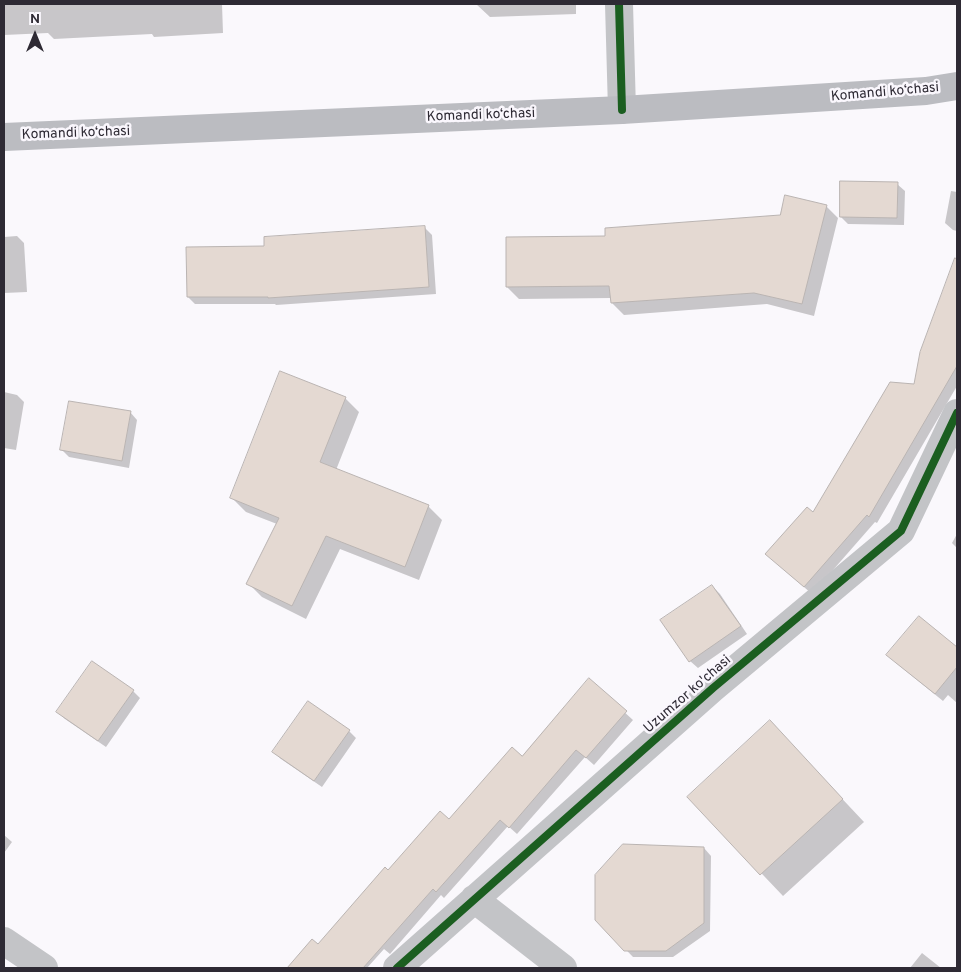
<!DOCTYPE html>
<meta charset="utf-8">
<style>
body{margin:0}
#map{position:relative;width:961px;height:972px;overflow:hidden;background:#faf8fc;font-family:Overpass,sans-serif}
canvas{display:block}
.frame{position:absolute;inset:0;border:5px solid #2e2a34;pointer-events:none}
.north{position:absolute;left:10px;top:10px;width:50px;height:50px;-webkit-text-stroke:4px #faf7fd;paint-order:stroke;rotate:0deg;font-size:14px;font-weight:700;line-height:20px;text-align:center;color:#2e2a34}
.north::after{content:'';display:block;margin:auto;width:18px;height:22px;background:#2e2a34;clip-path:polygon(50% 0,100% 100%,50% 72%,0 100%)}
</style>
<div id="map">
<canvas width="961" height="972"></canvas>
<div class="frame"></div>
<div class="north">N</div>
</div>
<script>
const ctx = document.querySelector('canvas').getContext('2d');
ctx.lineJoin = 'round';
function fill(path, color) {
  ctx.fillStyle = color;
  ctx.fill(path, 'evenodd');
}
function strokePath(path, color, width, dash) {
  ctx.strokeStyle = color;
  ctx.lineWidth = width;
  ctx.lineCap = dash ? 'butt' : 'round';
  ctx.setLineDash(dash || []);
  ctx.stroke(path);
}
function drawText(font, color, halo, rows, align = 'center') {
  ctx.font = font + ' Overpass,sans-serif';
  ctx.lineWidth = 5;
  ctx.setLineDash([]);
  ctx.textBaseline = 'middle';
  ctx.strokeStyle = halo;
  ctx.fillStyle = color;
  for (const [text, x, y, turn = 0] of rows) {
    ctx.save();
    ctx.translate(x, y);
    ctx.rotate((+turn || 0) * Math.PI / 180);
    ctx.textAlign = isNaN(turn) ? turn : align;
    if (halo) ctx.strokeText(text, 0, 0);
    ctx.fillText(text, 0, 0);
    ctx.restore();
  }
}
const shadow = new Path2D(`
 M 4,4 L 222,4 L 223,33 L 154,37 L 152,34 L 54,39 L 48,33 L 4,35 Z
 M 476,4 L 576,4 L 576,14 L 490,17 Z
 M 897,184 L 905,191 L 904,225 L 848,224 L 841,217 Z
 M 951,191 L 957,192 L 957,231 L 953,230 L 945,223 Z
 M 826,206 L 838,218 L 814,316 L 767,304 L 624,315 L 612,303 L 612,298 L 519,299 L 507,287 L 781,216 Z
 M 424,227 L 432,235 L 436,294 L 276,305 L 275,304 L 195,304 L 188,297 L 265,248 Z
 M 17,236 L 24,243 L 27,292 L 4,293 L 4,237 Z
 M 957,255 L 957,386 L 877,523 L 875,522 L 812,594 L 774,561 L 915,386 L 921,352 Z
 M 4,392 L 17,395 L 24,402 L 16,450 L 4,448 Z
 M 345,398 L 359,412 L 336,470 L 428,506 L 442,520 L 419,580 L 340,549 L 306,619 L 262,597 L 248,583 L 277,524 L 246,512 L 232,498 Z
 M 130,412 L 137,420 L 129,468 L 69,457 L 61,449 Z
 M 957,534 L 957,548 L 952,543 Z
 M 712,586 L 720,594 L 747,634 L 698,668 L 690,661 Z
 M 919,617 L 957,649 L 957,703 L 948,695 L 943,701 L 895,662 Z
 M 589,680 L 633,720 L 594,765 L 585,757 L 517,834 L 508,826 L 444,898 L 441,895 L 390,954 L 384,949 L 367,968 L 289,968 L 313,941 L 318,946 L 388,872 L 522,757 Z
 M 133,691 L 140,698 L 106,747 L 65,719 L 58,712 Z
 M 770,722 L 864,822 L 783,896 L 689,797 Z
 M 349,731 L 356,738 L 322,787 L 281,759 L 274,752 Z
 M 4,835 L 12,842 L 4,853 Z
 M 704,848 L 711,856 L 710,931 L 673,957 L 633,957 L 596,919 Z
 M 922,953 L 941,968 L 910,968 Z`);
const building = new Path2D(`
 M 840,181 L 898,182 L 897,218 L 840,217 Z
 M 785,195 L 827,205 L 802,304 L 754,293 L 611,303 L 609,286 L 506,287 L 506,237 L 605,236 L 605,228 L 780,215 Z
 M 425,226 L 429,287 L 268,298 L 268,297 L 187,297 L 186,247 L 264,246 L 264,237 Z
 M 955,258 L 957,259 L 957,366 L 869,517 L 867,515 L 804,587 L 765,554 L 807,507 L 813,512 L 890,382 L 914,384 L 920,352 Z
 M 280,371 L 346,397 L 320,462 L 429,505 L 405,567 L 326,536 L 292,606 L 246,584 L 279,518 L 230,498 Z
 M 69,401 L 131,411 L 122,461 L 60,450 Z
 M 712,585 L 741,626 L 689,662 L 660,620 Z
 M 919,616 L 957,647 L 957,667 L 935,694 L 886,655 Z
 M 92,661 L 134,690 L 98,741 L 56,712 Z
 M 589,678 L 627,711 L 586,758 L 576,750 L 509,828 L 500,820 L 436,892 L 433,889 L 363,968 L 287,968 L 312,939 L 318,944 L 385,867 L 388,870 L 440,811 L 449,819 L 512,747 L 522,756 Z
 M 308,701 L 350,730 L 314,781 L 272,752 Z
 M 770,720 L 843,799 L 760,875 L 687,797 Z
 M 623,844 L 704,847 L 704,923 L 666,951 L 624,951 L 595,920 L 595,875 Z`);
const minor = new Path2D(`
 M 619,4 L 622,110
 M 474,899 L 563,968
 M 4,941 L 44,968
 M 397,968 L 713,688 L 901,531 L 957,413`);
const major = new Path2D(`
 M 4,137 L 622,110 L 926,91 L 957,86`);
const cycleway = new Path2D(`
 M 619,4 L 622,110
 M 397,968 L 713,688 L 901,531 L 957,413`);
const streetNames = [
 ["Komandi ko‘chasi",885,93,-5],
 ["Komandi ko‘chasi",481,116,-2],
 ["Komandi ko‘chasi",76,134,-2],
 ["Uzumzor ko'chasi",688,695,-41]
];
fill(shadow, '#0003');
fill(building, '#e4d9d2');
strokePath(building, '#bab4b2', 1);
strokePath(minor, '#c3c4c7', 28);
strokePath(major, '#bbbcc1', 28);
strokePath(cycleway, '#1b5e20', 8);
drawText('14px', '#2e2a34', '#faf7fd', streetNames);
</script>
